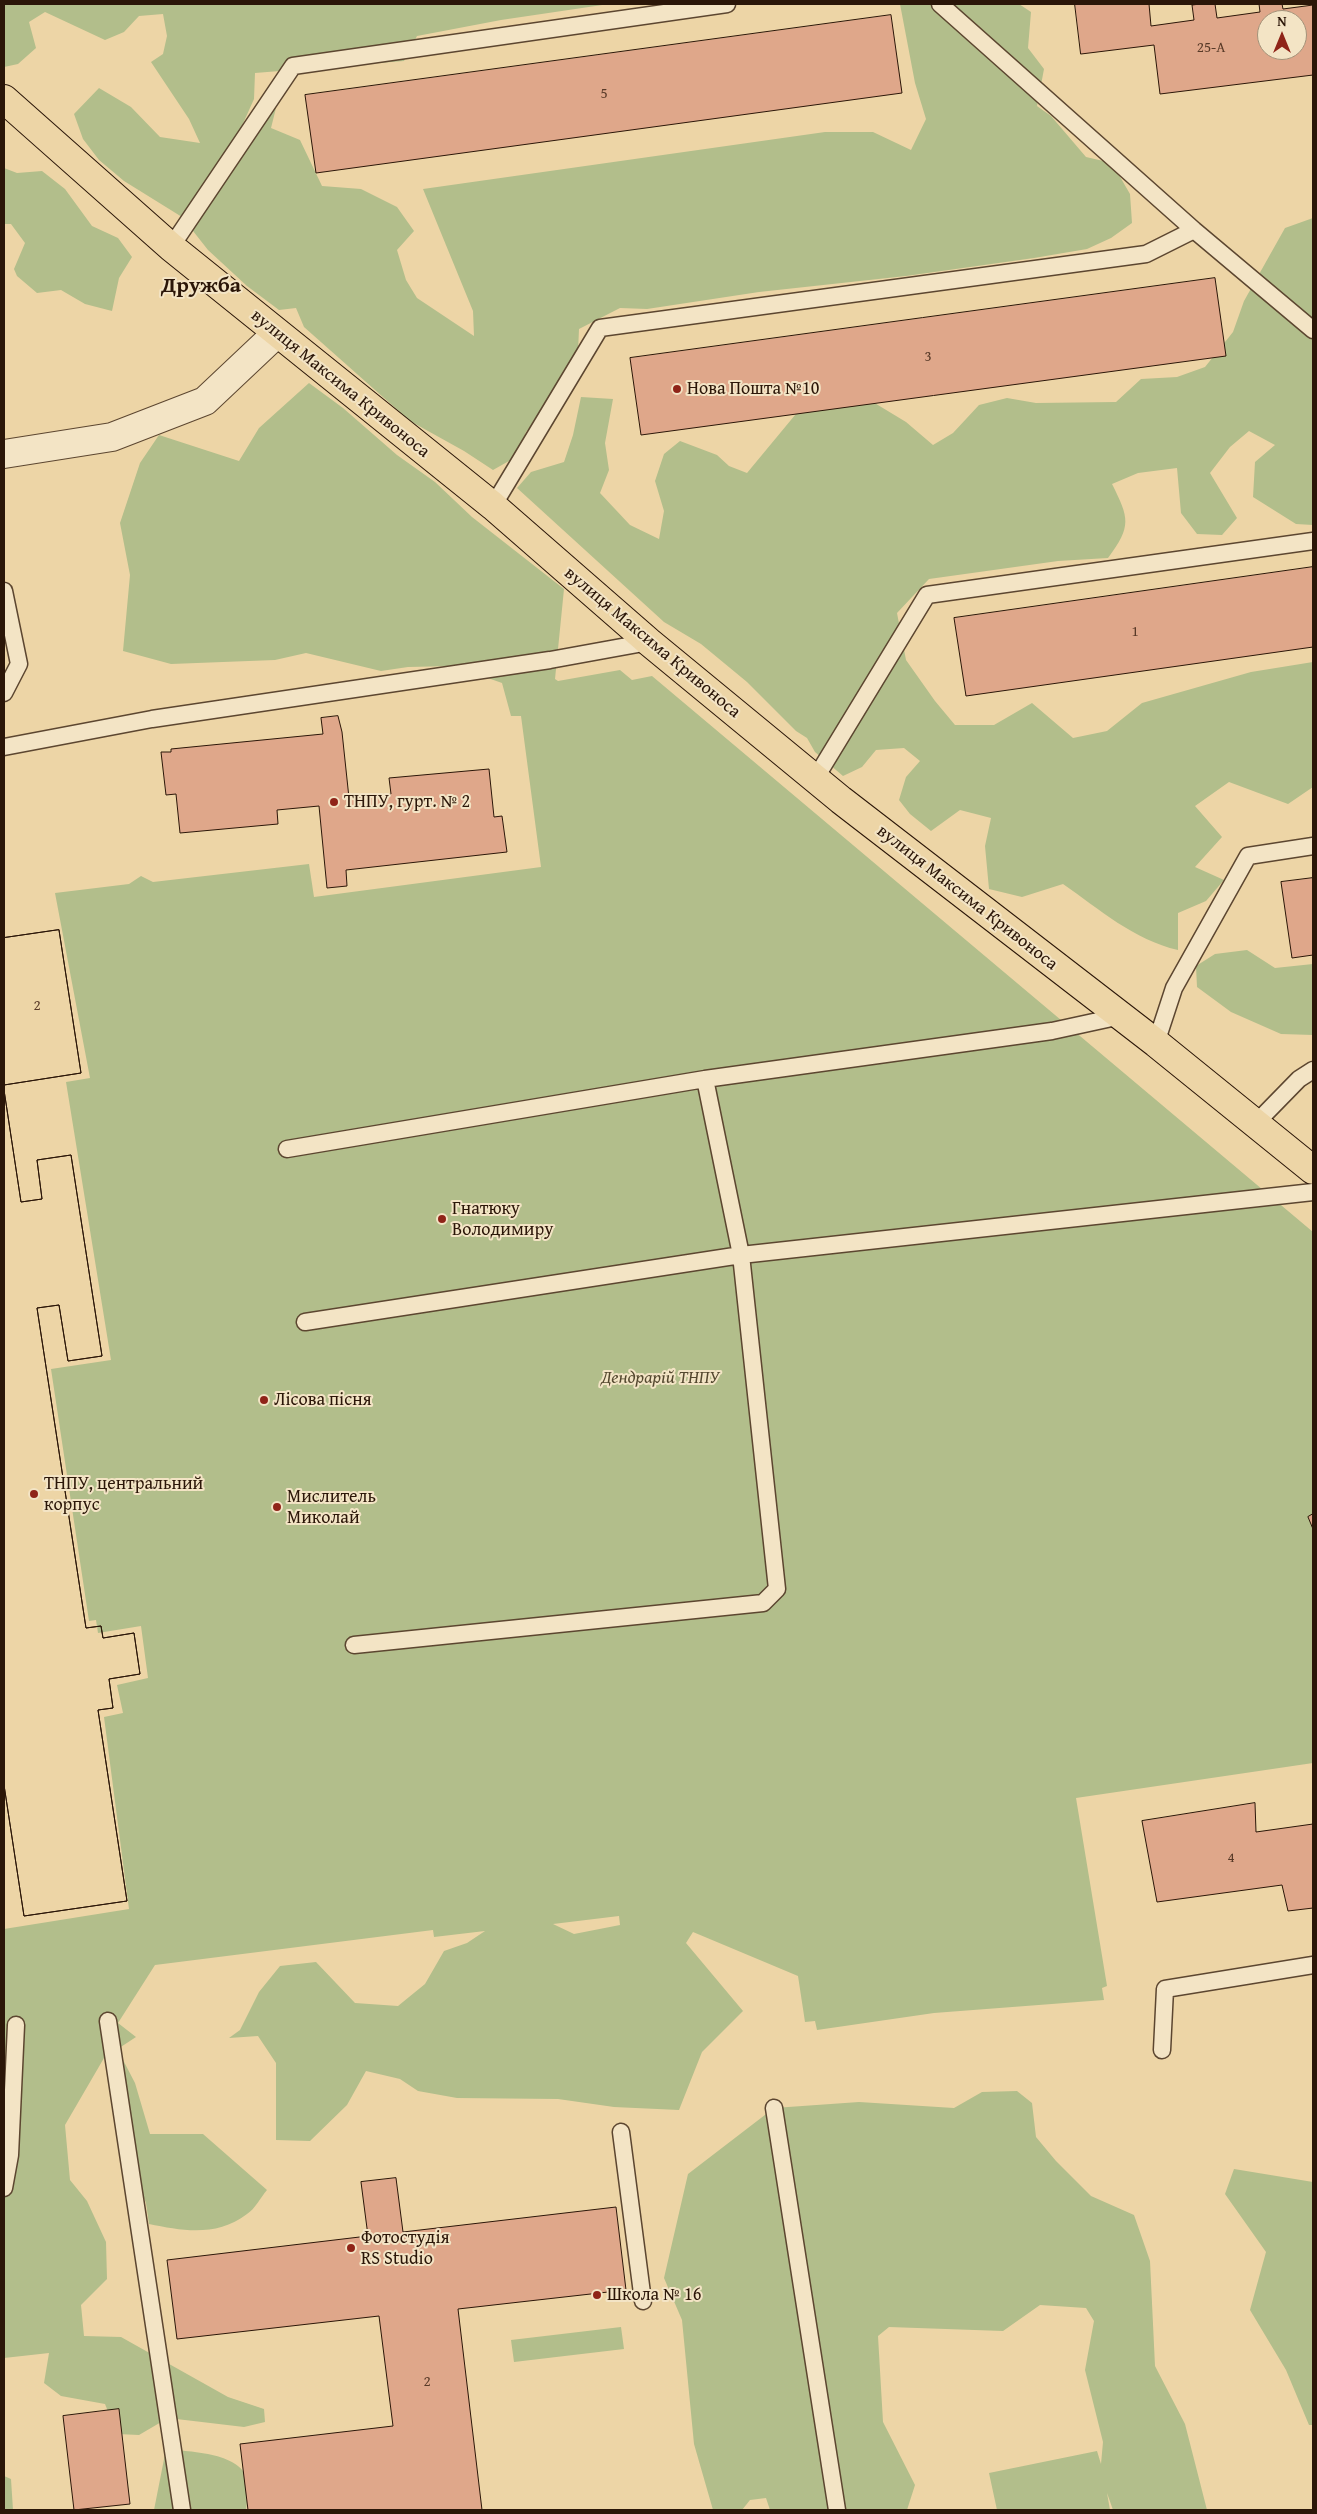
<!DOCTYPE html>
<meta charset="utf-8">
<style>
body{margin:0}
#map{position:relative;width:1317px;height:2514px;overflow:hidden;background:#edd5a6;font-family:"Gentium Book Plus",serif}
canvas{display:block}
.frame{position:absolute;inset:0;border:5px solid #2b1608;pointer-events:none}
.north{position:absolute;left:1257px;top:10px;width:50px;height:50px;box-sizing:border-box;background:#f3e4c5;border:1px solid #a39279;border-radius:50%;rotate:0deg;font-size:14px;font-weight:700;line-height:20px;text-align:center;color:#2b1608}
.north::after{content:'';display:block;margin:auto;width:18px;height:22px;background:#8f2418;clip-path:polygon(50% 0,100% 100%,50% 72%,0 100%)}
</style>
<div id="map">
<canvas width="1317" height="2514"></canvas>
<div class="frame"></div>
<div class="north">N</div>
</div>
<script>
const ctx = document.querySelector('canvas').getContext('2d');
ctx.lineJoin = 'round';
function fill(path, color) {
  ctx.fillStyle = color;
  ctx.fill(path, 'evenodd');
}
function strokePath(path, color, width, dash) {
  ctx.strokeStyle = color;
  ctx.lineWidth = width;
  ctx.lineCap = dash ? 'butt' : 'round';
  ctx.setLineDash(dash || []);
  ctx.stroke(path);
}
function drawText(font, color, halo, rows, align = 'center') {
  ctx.font = font + ' "Gentium Book Plus",serif';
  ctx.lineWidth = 4;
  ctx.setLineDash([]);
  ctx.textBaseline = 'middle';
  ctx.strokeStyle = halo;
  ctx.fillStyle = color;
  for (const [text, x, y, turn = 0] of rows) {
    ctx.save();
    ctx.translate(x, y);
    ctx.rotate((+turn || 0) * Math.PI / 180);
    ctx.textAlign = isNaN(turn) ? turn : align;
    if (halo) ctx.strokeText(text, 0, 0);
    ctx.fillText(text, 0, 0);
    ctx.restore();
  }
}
const green = new Path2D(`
 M 4,4 L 609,4 L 501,20 L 417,36 L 404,61 L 255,73 L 254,99 L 241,128 L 276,108 L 271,128 L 300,140 L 322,186 L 361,189 L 397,207 L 414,231 L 397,250 L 406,280 L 417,298 L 474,336 L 473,311 L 423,189 L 825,132 L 873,132 L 911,150 L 926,119 L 915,83 L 900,4 L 1019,4 L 1031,12 L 1028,48 L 1044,69 L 1037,106 L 1051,116 L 1086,157 L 1112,163 L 1130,194 L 1132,223 L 1111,238 L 1087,249 L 1034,258 L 906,276 L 759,292 L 647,309 L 620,308 L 579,329 L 578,352 L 543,410 L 526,432 L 516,457 L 493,470 L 464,451 L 410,421 L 304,327 L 296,308 L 279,310 L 247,286 L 208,250 L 182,217 L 124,181 L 99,160 L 83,139 L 74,114 L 99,88 L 131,107 L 160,137 L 200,143 L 189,119 L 151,62 L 163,54 L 167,36 L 163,14 L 139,16 L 124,32 L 105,40 L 45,12 L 29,22 L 36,48 L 18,64 L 4,67 Z
 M 4,168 L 17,173 L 42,171 L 65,189 L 92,226 L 118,238 L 132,257 L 119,278 L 112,311 L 85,304 L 61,290 L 37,293 L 17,276 L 14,269 L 25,243 L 11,224 L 4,224 Z
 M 1313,218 L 1313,525 L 1296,524 L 1253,497 L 1255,462 L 1275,445 L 1249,431 L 1230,447 L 1210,473 L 1237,518 L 1222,535 L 1197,534 L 1181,513 L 1177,468 L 1138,473 L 1112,484 C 1129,518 1132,526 1108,558 L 1058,561 L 929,579 L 897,613 L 906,660 L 935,701 L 955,725 L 994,725 L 1032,703 L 1073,738 L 1107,731 L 1142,703 L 1251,672 L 1313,662 L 1313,787 L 1288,804 L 1229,782 L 1195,806 L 1222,837 L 1195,867 L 1224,880 L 1206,901 L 1178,913 L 1178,950 C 1134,940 1099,909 1063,884 L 1022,897 L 989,889 L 985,846 L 991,818 L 960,810 L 931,831 L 910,814 L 899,800 L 906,777 L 920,761 L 904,748 L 876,750 L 862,767 L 843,776 L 815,752 L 807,738 L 796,731 L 747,682 L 701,644 L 664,622 L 517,488 L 531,472 L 564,462 L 573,435 L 581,397 L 613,399 L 605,443 L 609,470 L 600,493 L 630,525 L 659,539 L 664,511 L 655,481 L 664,454 L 680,441 L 717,455 L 729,466 L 747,473 L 805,403 L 863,396 L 906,422 L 933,445 L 953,433 L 979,405 L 1007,398 L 1036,403 L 1116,402 L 1141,379 L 1177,377 L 1205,367 L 1233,332 L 1244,301 L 1285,228 Z
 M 309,383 L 343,408 L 397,455 L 435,482 L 472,517 L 564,589 L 555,679 L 558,681 L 620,670 L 632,680 L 652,676 L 1313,1232 L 1313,1763 L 1076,1798 L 1107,1986 L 1102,1988 L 1104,2000 L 934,2013 L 817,2030 L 815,2021 L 805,2022 L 798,1976 L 693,1932 L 686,1943 L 743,2011 L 702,2052 L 679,2110 L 614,2107 L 558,2099 L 457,2098 L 418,2091 L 400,2079 L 366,2071 L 347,2105 L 310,2141 L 276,2140 L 276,2063 L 258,2036 L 229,2038 L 240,2030 L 259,1992 L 280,1966 L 316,1962 L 355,2003 L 398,2006 L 425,1984 L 444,1951 L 467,1943 L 485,1931 L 434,1937 L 433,1930 L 155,1965 L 118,2023 L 136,2037 L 104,2058 L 65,2125 L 70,2180 L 87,2201 L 106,2242 L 107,2279 L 81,2305 L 84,2336 L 121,2337 L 228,2397 L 264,2409 L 265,2422 L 244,2427 L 168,2418 L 139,2435 L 117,2434 L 105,2404 L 61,2396 L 44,2383 L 49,2353 L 4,2358 L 4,1929 L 129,1909 L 104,1717 L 123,1713 L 117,1685 L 148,1678 L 141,1626 L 98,1633 L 96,1620 L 89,1621 L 51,1369 L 111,1360 L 66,1082 L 90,1078 L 55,893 L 129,884 L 141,876 L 153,882 L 309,864 L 314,897 L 541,867 L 521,716 L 511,716 L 502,683 L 454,666 L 408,667 L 381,671 L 306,653 L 275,660 L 171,664 L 123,651 L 130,575 L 120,523 L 140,463 L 159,435 L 239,461 L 259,428 ZM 619,1916 L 620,1925 L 574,1934 L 553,1924 Z
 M 1247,950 L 1275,968 L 1313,964 L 1313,1035 L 1281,1034 L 1231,1012 L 1197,987 L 1196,966 L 1215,954 Z
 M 122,2058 L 135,2083 L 150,2134 L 203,2134 L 267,2190 C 261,2197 255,2209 247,2214 C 217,2237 183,2231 149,2224 L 146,2203 L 129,2161 L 133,2129 L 116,2104 Z
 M 1017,2091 L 1032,2103 L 1036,2137 L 1056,2161 L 1091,2196 L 1134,2215 L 1150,2261 L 1155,2366 L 1185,2424 L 1207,2510 L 1113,2510 L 1107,2493 L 1110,2510 L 997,2510 L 989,2473 L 1097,2451 L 1101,2464 L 1103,2442 L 1085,2370 L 1094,2321 L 1086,2308 L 1040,2305 L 1003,2331 L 889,2327 L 878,2336 L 883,2422 L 915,2485 L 907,2510 L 770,2510 L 766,2498 L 750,2500 L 742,2510 L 713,2510 L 694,2444 L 682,2320 L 664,2278 L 688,2174 L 774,2108 L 859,2102 L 954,2108 L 982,2092 Z
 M 1234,2169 L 1313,2182 L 1313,2425 L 1309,2425 L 1286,2370 L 1250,2310 L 1266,2252 L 1225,2194 Z
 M 621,2327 L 624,2349 L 514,2362 L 511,2340 Z
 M 166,2449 C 190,2452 244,2452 248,2483 C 249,2491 247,2502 246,2510 L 154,2510 Z
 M 4,2476 L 11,2479 L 13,2510 L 4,2510 Z`);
const building = new Path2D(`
 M 1075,4 L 1149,4 L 1151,26 L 1194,20 L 1192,5 L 1200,4 L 1215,4 L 1217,18 L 1260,12 L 1259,4 L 1282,4 L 1283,9 L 1313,5 L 1313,75 L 1160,94 L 1154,45 L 1081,54 ZM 1267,20 L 1297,20 L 1297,50 L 1267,50 Z
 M 891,15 L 902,93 L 316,173 L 305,95 Z
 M 1215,278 L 1226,356 L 641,435 L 630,358 Z
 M 1313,567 L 1313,647 L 966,696 L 954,618 Z
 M 338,716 L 342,732 L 349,798 L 391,794 L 389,778 L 489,769 L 494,817 L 502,816 L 507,852 L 346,870 L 347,886 L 327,888 L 319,806 L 277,810 L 278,824 L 180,833 L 176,794 L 166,795 L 161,752 L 171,752 L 171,749 L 323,734 L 321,718 Z
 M 1313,878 L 1313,955 L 1292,958 L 1281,882 Z
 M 59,930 L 81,1073 L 4,1085 L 4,938 Z
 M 59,930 L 81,1073 L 4,1085 L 4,938 Z
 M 4,1090 L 21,1202 L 42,1199 L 37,1160 L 71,1155 L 102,1356 L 68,1361 L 59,1305 L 37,1308 L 86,1628 L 101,1626 L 103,1638 L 134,1633 L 140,1674 L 109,1679 L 113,1708 L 98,1710 L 127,1901 L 24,1916 L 4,1785 Z
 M 4,1090 L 21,1202 L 42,1199 L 37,1160 L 71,1155 L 102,1356 L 68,1361 L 59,1305 L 37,1308 L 86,1628 L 101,1626 L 103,1638 L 134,1633 L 140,1674 L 109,1679 L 113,1708 L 98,1710 L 127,1901 L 24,1916 L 4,1785 Z
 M 1313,1514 L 1313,1529 L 1308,1517 Z
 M 1255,1803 L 1256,1832 L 1313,1824 L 1313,1908 L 1288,1911 L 1282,1885 L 1157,1902 L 1142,1821 Z
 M 396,2178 L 403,2232 L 616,2207 L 626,2290 L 458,2309 L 482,2510 L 248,2510 L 240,2444 L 393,2426 L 379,2316 L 177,2339 L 167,2260 L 368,2236 L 361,2182 Z
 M 119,2409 L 130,2504 L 74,2510 L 63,2416 Z`);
const service = new Path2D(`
 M 940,4 L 1194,230 L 1313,330
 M 171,247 L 293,66 L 727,4
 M 493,506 L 600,328 L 1146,254 L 1194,230
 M 4,591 L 19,664 L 4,693
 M 4,747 L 152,719 L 550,660 L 649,642
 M 815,779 L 927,595 L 1313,541
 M 1156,1043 L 1174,988 L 1248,856 L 1313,846
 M 1256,1123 L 1299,1079 L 1313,1070
 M 287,1149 L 705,1079 L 1052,1031 L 1121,1016
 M 305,1322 L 741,1255 L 1313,1192
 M 354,1645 L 763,1603 L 777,1589 L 741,1255 L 705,1079
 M 108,2021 L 182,2510
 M 1162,2050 L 1165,1989 L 1313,1965
 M 774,2108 L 837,2510
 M 621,2132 L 643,2301
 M 4,2188 L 10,2155 L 16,2025`);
const minor = new Path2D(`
 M 4,454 L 112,437 L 205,401 L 276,334`);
const primary = new Path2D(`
 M 4,99 L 171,247 L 493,506 L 649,642 L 841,800 L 1156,1043 L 1313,1170`);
const markers = [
 [677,389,5,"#8f2418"],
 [334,802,5,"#8f2418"],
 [442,1219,5,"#8f2418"],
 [264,1400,5,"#8f2418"],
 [34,1494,5,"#8f2418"],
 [277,1507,5,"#8f2418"],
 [351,2248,5,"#8f2418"],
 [597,2295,5,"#8f2418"]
];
const numberNames = [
 ["25-А",1211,48],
 ["5",604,94],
 ["3",928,357],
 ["1",1135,632],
 ["2",37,1006],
 ["4",1231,1858],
 ["2",427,2382]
];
const streetNames = [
 ["вулиця Максима Кривоноса",340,384,39],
 ["вулиця Максима Кривоноса",652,643,40],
 ["вулиця Максима Кривоноса",967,898,38]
];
const poiNames = [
 ["Нова Пошта №10",687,389],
 ["ТНПУ, гурт. № 2",344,802],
 ["Гнатюку",452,1209],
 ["Володимиру",452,1230],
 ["Лісова пісня",274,1400],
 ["ТНПУ, центральний",44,1484],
 ["корпус",44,1505],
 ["Мислитель",287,1497],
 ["Миколай",287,1518],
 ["Фотостудія",361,2238],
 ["RS Studio",361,2259],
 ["Школа № 16",607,2295]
];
const parkNames = [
 ["Дендрарій ТНПУ",660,1378]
];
const districtNames = [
 ["Дружба",201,286]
];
fill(green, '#b2be8b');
fill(building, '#dfa78a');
strokePath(building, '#2b1608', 1);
strokePath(service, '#5c4630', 19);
strokePath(minor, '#5c4630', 30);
strokePath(primary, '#2b1608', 30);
strokePath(service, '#f3e4c5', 16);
strokePath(minor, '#f3e4c5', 28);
strokePath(primary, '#edd5a6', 28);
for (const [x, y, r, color] of markers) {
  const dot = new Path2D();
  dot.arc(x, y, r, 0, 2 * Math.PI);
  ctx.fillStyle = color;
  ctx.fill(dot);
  strokePath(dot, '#f3e4c5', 2);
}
drawText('15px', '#583a28', null, numberNames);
drawText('18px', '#2b1608', '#f3e4c5', streetNames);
drawText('18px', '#2b1608', '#f3e4c5', poiNames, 'left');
drawText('italic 18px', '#54482f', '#f3e4c5', parkNames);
drawText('bold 22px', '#2b1608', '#f3e4c5', districtNames);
</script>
